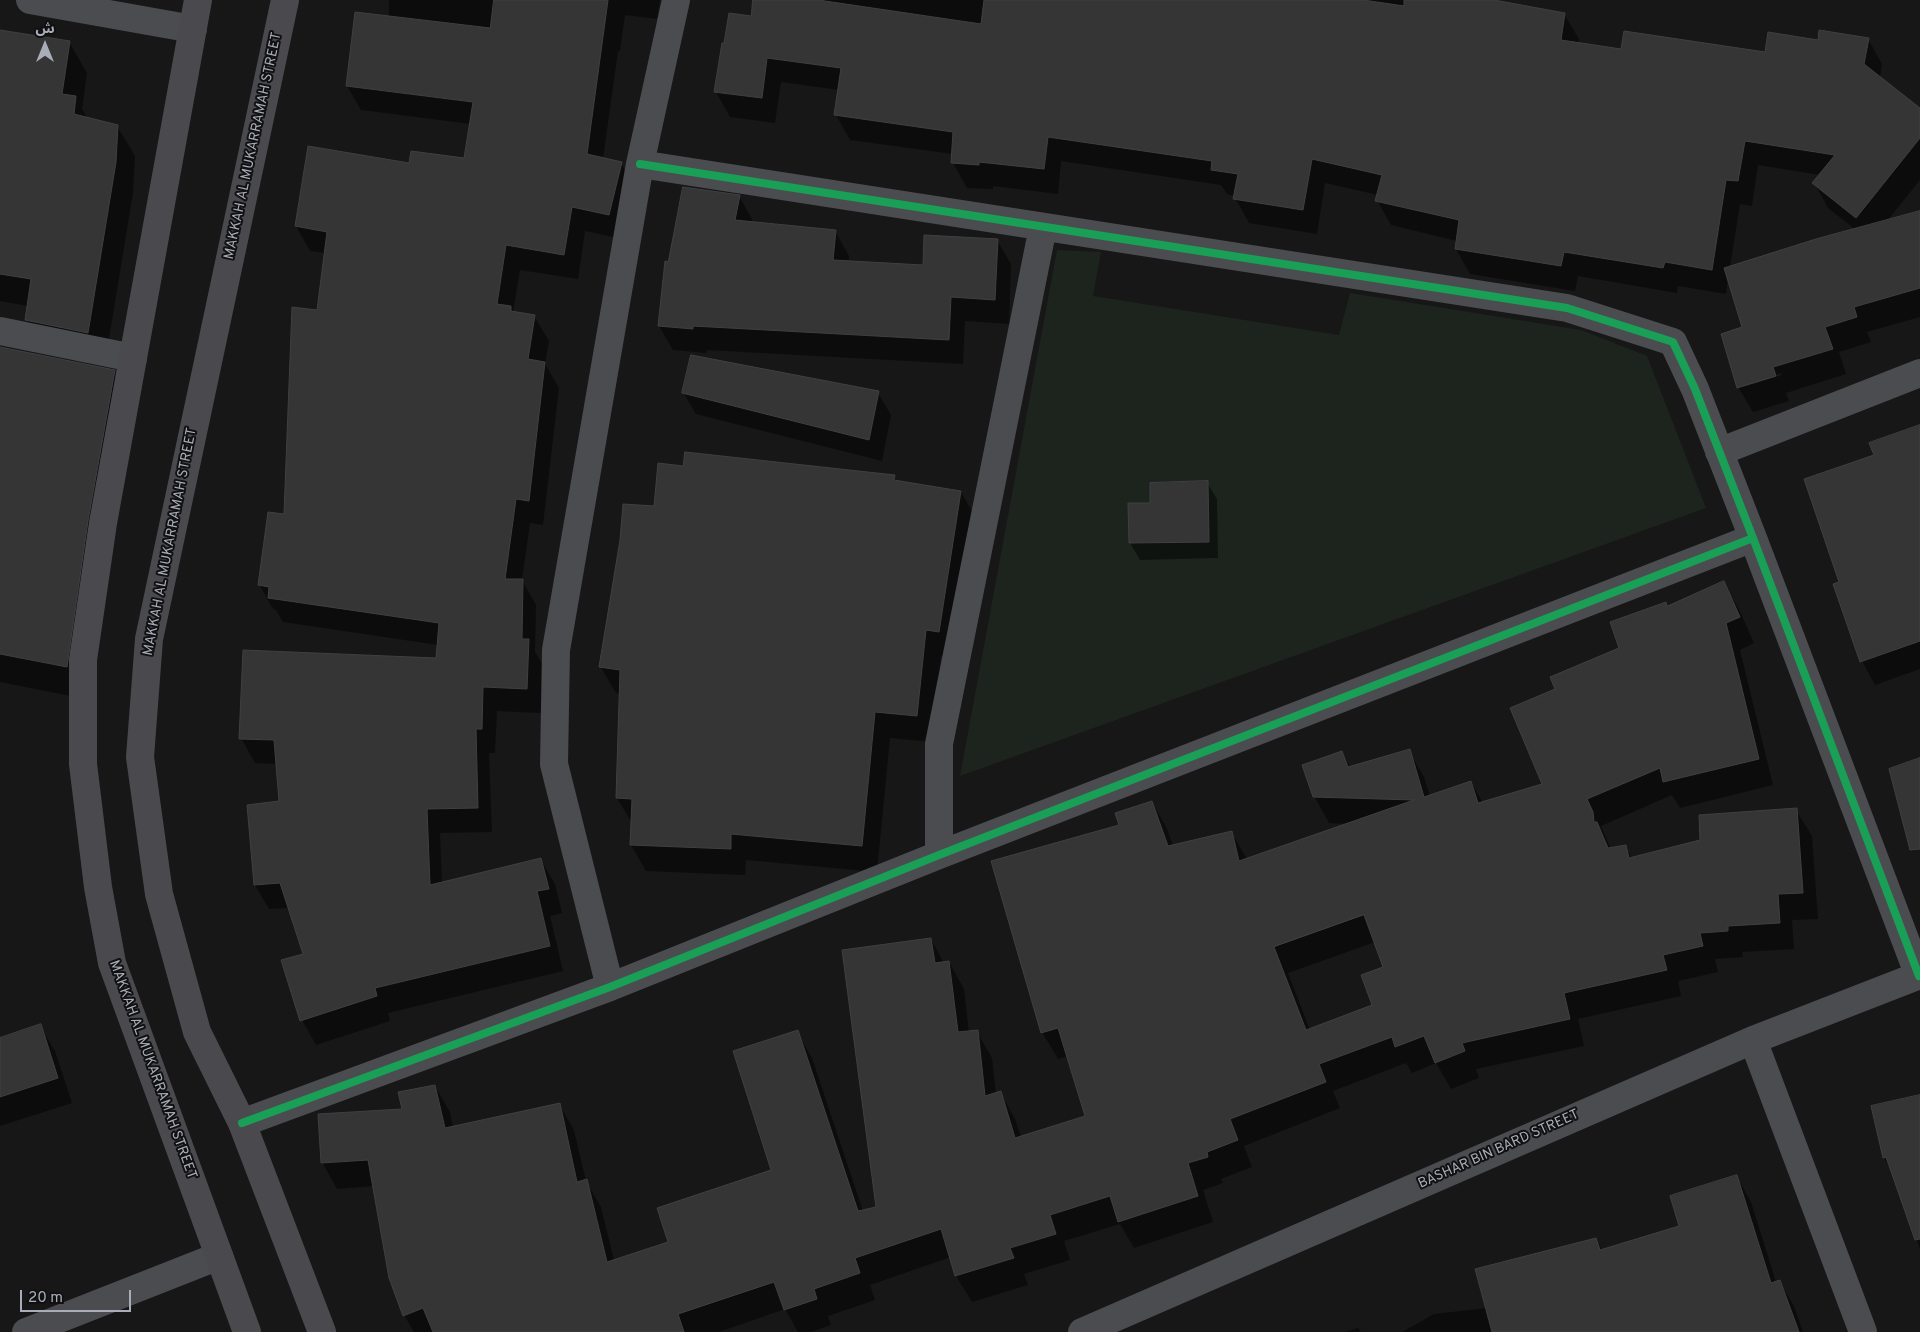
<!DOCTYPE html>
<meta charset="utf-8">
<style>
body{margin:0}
#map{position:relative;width:1920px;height:1332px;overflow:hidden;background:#171717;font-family:Overpass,"Noto Sans Arabic",sans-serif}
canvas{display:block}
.north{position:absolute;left:20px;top:20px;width:50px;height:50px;-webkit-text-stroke:4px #111113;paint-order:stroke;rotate:0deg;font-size:14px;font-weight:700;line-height:20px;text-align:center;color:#a8adb8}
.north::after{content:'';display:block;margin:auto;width:18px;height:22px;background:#a8adb8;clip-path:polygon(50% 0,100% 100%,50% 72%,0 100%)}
.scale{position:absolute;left:20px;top:1290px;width:111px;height:22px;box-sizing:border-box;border:2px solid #a8adb8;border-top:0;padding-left:6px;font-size:15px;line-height:18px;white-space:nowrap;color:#a8adb8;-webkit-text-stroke:4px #111113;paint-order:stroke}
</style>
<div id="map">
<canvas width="1920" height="1332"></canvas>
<div class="north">ش</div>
<div class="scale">20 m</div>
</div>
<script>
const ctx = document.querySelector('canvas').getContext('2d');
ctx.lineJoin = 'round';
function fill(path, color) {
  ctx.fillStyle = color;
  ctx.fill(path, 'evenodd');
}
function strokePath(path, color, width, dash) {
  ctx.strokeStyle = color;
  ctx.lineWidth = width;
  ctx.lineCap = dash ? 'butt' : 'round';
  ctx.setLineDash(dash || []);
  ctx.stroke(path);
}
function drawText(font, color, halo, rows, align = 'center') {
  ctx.font = font + ' Overpass,sans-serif';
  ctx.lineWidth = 4;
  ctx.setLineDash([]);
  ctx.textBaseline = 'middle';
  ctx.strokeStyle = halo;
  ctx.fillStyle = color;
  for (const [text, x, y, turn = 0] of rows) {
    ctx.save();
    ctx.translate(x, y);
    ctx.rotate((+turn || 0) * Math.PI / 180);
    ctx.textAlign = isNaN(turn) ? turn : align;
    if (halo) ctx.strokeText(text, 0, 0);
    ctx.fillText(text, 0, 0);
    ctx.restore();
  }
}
const green = new Path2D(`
 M 1057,250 L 1101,252 L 1093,296 L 1339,335 L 1350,293 L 1581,330 L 1647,356 L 1706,508 L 960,776 Z`);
const shadow = new Path2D(`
 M 389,0 L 660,0 L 657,19 L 625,15 L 620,51 L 618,51 L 603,159 L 621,163 L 635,187 L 623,239 L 585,231 L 578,279 L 520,270 L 513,312 L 534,316 L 549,341 L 545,364 L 559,388 L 543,525 L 530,523 L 522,580 L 536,605 L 535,652 L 543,665 L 541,713 L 497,711 L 495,753 L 489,753 L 492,832 L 440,833 L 442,883 L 541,860 L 555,884 L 562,913 L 550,916 L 563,971 L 388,1013 L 390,1021 L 316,1045 L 302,1020 L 305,954 L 289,908 L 269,909 L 255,885 L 281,803 L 277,764 L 255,763 L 241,738 L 437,659 L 438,645 L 283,622 L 276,610 L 273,609 L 259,584 L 286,516 L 325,253 L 310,251 L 296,226 L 410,164 L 465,160 L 471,124 L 361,110 L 347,86 L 389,17 Z
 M 754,0 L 1493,0 L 1564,14 L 1579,39 L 1578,44 L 1622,51 L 1766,54 L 1819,41 L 1868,39 L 1882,64 L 1880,78 L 1920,110 L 1920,180 L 1887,221 L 1920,212 L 1920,317 L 1867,332 L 1871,342 L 1839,352 L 1846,374 L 1786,393 L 1789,401 L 1753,412 L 1738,387 L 1744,328 L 1728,277 L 1726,294 L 1678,286 L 1677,293 L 1578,276 L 1575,291 L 1470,274 L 1456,249 L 1457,241 L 1391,225 L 1377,200 L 1378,195 L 1325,183 L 1317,234 L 1249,223 L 1235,198 L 1235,196 L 1227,194 L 1221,185 L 1061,161 L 1058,194 L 993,186 L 993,189 L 967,188 L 953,163 L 953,154 L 850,140 L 836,115 L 839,90 L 781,82 L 775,123 L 730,117 L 716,92 L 726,44 L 752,17 ZM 1758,165 L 1820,175 L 1814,183 L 1828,208 L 1856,230 L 1730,267 L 1740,204 L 1752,206 ZM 1781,373 L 1782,375 L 1742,387 L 1742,385 Z
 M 0,31 L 69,42 L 87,73 L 82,109 L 88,119 L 117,126 L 135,156 L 133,193 L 105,363 L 44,350 L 26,320 L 28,306 L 0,301 Z
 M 739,196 L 753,221 L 753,223 L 835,231 L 849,256 L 849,262 L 924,266 L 997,240 L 1011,264 L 1009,324 L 965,321 L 963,364 L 707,350 L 706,353 L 673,350 L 659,326 L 669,263 Z
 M 0,348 L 114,371 L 133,404 L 86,699 L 0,682 Z
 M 683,392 L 878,393 L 891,415 L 882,461 L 696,414 Z
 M 1920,427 L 1920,669 L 1875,685 L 1862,661 L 1841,583 L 1875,456 Z
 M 684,467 L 894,476 L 897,482 L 961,492 L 976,518 L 953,658 L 941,656 L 932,742 L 890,738 L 877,872 L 746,860 L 745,875 L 646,871 L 631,845 L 632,823 L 617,798 L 620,694 L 616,693 L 600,666 L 655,508 Z
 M 1207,483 L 1217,499 L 1218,558 L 1140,560 L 1130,543 L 1129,504 L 1151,504 Z
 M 1723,583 L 1739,609 L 1754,643 L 1740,650 L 1773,785 L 1680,808 L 1672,795 L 1601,826 L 1611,849 L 1625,846 L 1632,858 L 1702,841 L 1796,810 L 1812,836 L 1818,919 L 1792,920 L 1794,949 L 1742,952 L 1743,957 L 1715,959 L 1718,972 L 1678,981 L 1681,996 L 1578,1019 L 1584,1046 L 1476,1069 L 1479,1078 L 1451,1089 L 1436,1063 L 1412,1073 L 1406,1063 L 1333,1091 L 1340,1108 L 1244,1146 L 1252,1167 L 1221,1179 L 1223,1183 L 1203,1190 L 1213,1222 L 1134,1248 L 1120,1224 L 1064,1241 L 1070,1260 L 1024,1274 L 1028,1285 L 972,1302 L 956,1276 L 951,1257 L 870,1285 L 875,1300 L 828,1316 L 831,1325 L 811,1332 L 798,1332 L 785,1309 L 719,1332 L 414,1332 L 404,1315 L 374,1186 L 337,1189 L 322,1162 L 403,1110 L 435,1086 L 450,1112 L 453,1128 L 559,1104 L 574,1130 L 586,1181 L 601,1207 L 614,1260 L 670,1242 L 772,1171 L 797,1032 L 812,1058 L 863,1211 L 877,1208 L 931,939 L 944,963 L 949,962 L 964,989 L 969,1033 L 977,1032 L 992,1058 L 996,1094 L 1000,1092 L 1015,1119 L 1021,1137 L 1087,1117 L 1068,1056 L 1058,1059 L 1042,1032 L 1121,825 L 1152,802 L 1167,829 L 1173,846 L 1231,832 L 1247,859 L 1350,824 L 1329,823 L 1314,796 L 1342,752 L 1350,767 L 1409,751 L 1424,777 L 1430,796 L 1471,782 L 1483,803 L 1544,785 L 1557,690 L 1620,648 L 1668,608 ZM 1375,942 L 1385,968 L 1374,1006 L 1310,1030 L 1288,973 Z
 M 40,1026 L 55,1051 L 72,1103 L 0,1126 L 0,1039 Z
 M 1920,1096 L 1920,1249 L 1894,1176 L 1884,1157 Z
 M 1737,1177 L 1751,1202 L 1776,1282 L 1779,1281 L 1794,1306 L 1803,1332 L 1402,1332 L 1434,1314 L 1487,1308 L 1596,1239 L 1602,1250 L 1681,1227 Z
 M 1358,1328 L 1361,1332 L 1345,1332 Z`);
const building = new Path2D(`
 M 494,0 L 608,0 L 587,154 L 622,162 L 609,215 L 572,207 L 564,255 L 506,245 L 497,304 L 511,306 L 511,311 L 535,315 L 528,359 L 545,362 L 529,501 L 516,499 L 505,579 L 523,579 L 522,639 L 529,639 L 527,689 L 483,687 L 482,729 L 476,729 L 478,808 L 427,809 L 430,885 L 541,858 L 549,889 L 537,891 L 550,946 L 375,988 L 377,996 L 300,1021 L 281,960 L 303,954 L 280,883 L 254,885 L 247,805 L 279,801 L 274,740 L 239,739 L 243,650 L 436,658 L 439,623 L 268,598 L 269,587 L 258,585 L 268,512 L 284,514 L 292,307 L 317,310 L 327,232 L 295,226 L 308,146 L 409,163 L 411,151 L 464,158 L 473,102 L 346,86 L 355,12 L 490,28 Z
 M 753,0 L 818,0 L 981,24 L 984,0 L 1363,0 L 1404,6 L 1404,0 L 1494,0 L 1565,13 L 1561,40 L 1621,49 L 1624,31 L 1765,52 L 1768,32 L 1818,40 L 1819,30 L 1869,38 L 1864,64 L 1920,108 L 1920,138 L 1856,218 L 1812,183 L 1835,155 L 1745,141 L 1738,181 L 1726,180 L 1712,270 L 1665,262 L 1663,268 L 1564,252 L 1561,266 L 1455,249 L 1459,220 L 1375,201 L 1382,175 L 1312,159 L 1303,210 L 1233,199 L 1238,174 L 1211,170 L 1212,161 L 1048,137 L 1044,169 L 979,162 L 979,165 L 951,163 L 953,132 L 834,115 L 841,68 L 767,58 L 762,98 L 714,92 L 722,43 L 724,43 L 729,13 L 751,16 Z
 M 0,30 L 70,41 L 62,94 L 76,96 L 74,114 L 118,125 L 116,162 L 88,333 L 25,320 L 31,279 L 0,274 Z
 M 683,187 L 740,195 L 735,220 L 836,230 L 833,260 L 923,265 L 924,235 L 998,239 L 995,300 L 951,297 L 949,340 L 693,326 L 693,329 L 658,326 L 665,261 L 668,262 Z
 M 1920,211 L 1920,288 L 1854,307 L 1857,317 L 1825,327 L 1833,349 L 1773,367 L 1776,376 L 1737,388 L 1721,334 L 1742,327 L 1724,268 L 1816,239 Z
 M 0,347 L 115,370 L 88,521 L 67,667 L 0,654 Z
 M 691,355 L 879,391 L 869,440 L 682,393 Z
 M 1920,425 L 1920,641 L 1860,662 L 1833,584 L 1839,582 L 1804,479 L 1874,455 L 1869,443 Z
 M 685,452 L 895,475 L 894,480 L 961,491 L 939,632 L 926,630 L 917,716 L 875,712 L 862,846 L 731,834 L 731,849 L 630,845 L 632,799 L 616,798 L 620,670 L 599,667 L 620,540 L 623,504 L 654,506 L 658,463 L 683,466 Z
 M 1208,481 L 1209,542 L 1129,543 L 1128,503 L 1150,503 L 1150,483 Z
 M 1724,581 L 1740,617 L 1726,623 L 1759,759 L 1663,782 L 1660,768 L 1587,799 L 1593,812 L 1594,822 L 1597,822 L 1608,848 L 1626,845 L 1629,858 L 1700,840 L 1699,815 L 1797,808 L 1803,893 L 1778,894 L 1780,923 L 1728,926 L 1728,931 L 1700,933 L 1703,946 L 1663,955 L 1667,970 L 1564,993 L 1570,1019 L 1462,1043 L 1465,1051 L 1435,1063 L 1424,1036 L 1395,1047 L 1392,1037 L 1319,1064 L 1326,1082 L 1230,1119 L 1238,1140 L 1207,1152 L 1208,1157 L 1188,1163 L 1198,1196 L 1118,1222 L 1110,1196 L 1050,1215 L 1056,1234 L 1010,1248 L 1014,1258 L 955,1276 L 941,1229 L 855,1258 L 860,1273 L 814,1289 L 817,1299 L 784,1310 L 774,1282 L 678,1314 L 684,1332 L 433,1332 L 423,1308 L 403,1316 L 389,1278 L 368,1160 L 321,1163 L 318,1114 L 402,1109 L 398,1092 L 435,1085 L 445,1128 L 560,1103 L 577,1182 L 587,1179 L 607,1262 L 668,1242 L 657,1208 L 771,1170 L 733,1051 L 798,1030 L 858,1211 L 876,1207 L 842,950 L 931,938 L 935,963 L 949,961 L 958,1032 L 978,1030 L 985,1096 L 1001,1091 L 1015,1138 L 1085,1116 L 1058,1028 L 1041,1033 L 991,861 L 1119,825 L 1115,813 L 1152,801 L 1168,846 L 1232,831 L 1239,861 L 1414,800 L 1313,797 L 1302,765 L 1342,751 L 1348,767 L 1410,749 L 1424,797 L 1471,781 L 1478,803 L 1542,784 L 1510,708 L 1555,689 L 1550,677 L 1619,648 L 1610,622 L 1666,602 L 1667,606 ZM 1364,915 L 1383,967 L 1361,975 L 1372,1005 L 1306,1030 L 1274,947 Z
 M 1920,758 L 1920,849 L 1910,850 L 1889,769 Z
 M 41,1024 L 58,1078 L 0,1097 L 0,1038 Z
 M 1920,1095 L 1920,1239 L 1915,1240 L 1886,1157 L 1883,1158 L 1871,1106 Z
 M 1737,1175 L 1771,1283 L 1780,1280 L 1799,1332 L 1492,1332 L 1475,1269 L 1596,1238 L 1600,1250 L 1679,1226 L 1670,1196 Z`);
const minor = new Path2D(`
 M 30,0 L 193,29
 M 640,164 L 1567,308 L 1673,342 L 1695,389 L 1753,538 L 1919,976
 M 0,331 L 133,358
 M 1719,452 L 1920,373
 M 939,855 L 939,744 L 1043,227
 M 610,987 L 554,764 L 556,650 L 640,164 L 676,0
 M 1753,1040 L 1863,1332
 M 242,1123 L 610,987 L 939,855 L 1753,538
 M 26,1332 L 219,1256
 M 1082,1332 L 1753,1040 L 1920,975`);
const secondary = new Path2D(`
 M 198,0 L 103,523 L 83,660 L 83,764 L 98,887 L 112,963 L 247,1332
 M 285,0 L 149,639 L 140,757 L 159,894 L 197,1032 L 242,1123 L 322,1332`);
const cycleway = new Path2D(`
 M 640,164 L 1567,308 L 1673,342 L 1695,389 L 1753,538 L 1919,976
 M 242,1123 L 610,987 L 939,855 L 1753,538`);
const streetNames = [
 ["MAKKAH AL MUKARRAMAH STREET",254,146,-78],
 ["MAKKAH AL MUKARRAMAH STREET",171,542,-79],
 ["MAKKAH AL MUKARRAMAH STREET",152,1070,70],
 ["BASHAR BIN BARD STREET",1499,1150,-24]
];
fill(green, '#1d241e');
fill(shadow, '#0007');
fill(building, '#353536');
strokePath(building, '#3f4043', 1);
strokePath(minor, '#4b4c50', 28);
strokePath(secondary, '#4a4a4e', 28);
strokePath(cycleway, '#1a9f57', 8);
drawText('14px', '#a8adb8', '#111113', streetNames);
</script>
